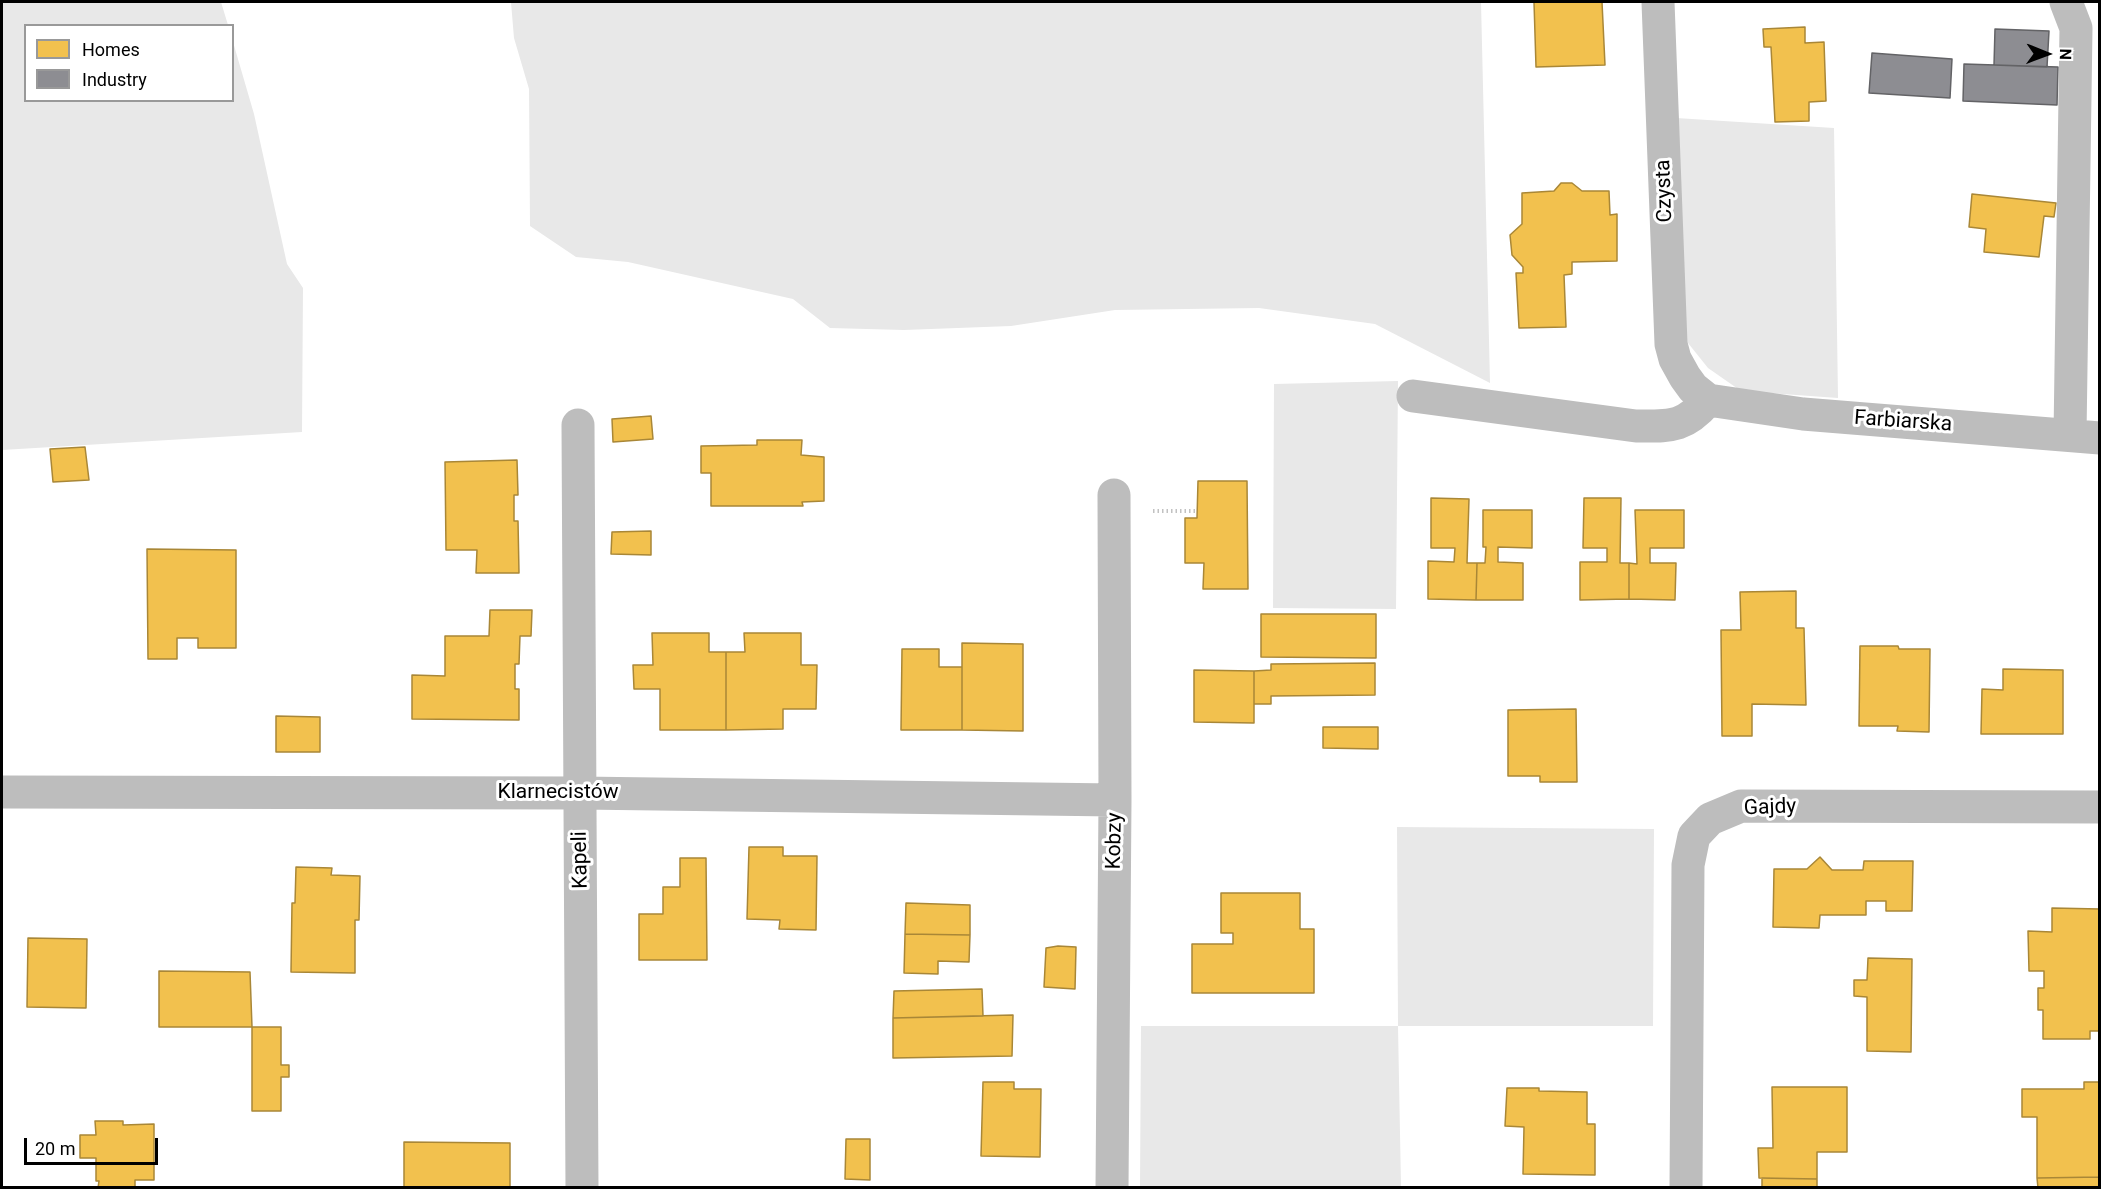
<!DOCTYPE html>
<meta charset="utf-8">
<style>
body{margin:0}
#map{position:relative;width:2101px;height:1189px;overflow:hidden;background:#fff;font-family:Roboto,sans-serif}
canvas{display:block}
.frame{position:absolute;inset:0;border:3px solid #000;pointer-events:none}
.legend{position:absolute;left:24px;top:24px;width:210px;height:78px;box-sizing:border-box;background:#fff;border:2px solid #999;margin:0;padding:8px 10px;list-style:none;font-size:18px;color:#000}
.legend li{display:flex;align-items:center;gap:12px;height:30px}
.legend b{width:30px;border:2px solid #999}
.north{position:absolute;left:2017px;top:24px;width:60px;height:60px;-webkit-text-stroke:4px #fff;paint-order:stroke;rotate:91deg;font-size:16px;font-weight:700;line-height:24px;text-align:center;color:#000}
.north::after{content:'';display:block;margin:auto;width:21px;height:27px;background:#000;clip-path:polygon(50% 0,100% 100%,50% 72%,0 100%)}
.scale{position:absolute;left:24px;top:1138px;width:134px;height:27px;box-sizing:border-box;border:3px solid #000;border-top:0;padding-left:8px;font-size:18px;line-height:21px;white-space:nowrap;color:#000;-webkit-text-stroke:4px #fff;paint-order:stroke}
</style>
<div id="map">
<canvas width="2101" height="1189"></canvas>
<div class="frame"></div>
<ul class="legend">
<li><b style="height:16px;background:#f2c14e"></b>Homes</li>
<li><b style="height:16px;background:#8d8d92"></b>Industry</li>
</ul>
<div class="north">N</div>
<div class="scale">20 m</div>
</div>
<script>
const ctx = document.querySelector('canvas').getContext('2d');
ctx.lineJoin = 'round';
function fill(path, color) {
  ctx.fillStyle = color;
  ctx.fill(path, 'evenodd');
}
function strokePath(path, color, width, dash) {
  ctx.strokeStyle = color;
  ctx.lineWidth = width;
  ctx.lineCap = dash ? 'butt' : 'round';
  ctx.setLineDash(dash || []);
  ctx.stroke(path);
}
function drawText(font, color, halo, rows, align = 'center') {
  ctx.font = font + ' Roboto,sans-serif';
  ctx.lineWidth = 6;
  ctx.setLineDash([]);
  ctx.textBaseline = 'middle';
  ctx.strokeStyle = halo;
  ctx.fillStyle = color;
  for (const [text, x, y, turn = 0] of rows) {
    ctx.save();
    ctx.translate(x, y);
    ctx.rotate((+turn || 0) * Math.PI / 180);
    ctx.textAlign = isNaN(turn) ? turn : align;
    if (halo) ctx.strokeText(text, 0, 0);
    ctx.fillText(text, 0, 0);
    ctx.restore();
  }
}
const green = new Path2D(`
 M 2,2 L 221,2 L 228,25 L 26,26 L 26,100 L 232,100 L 233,42 L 254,114 L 287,264 L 303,288 L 302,432 L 2,450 Z
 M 511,2 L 1481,2 L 1490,383 L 1375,324 L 1259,308 L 1115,310 L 1011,326 L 904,330 L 830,328 L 793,299 L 628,262 L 576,257 L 530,226 L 529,89 L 514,38 Z
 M 1676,118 L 1834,128 L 1838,398 L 1741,391 L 1708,368 L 1684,338 Z
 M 1398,381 L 1396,609 L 1273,608 L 1274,384 Z
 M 1397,827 L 1654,829 L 1653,1026 L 1398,1026 L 1401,1187 L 1140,1187 L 1141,1026 L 1398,1026 Z`);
const homes = new Path2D(`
 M 1534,2 L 1602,2 L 1605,65 L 1536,67 Z
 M 1805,27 L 1805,43 L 1824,42 L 1826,101 L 1809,102 L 1809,121 L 1775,122 L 1771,47 L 1764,47 L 1763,29 Z
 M 1561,183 L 1572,183 L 1582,191 L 1609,191 L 1610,215 L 1617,214 L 1617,261 L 1572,262 L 1572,274 L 1564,275 L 1566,327 L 1519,328 L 1516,273 L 1523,273 L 1523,267 L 1512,255 L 1510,235 L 1522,224 L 1522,193 L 1554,191 Z
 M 1972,194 L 2056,203 L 2054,217 L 2044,216 L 2039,257 L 1984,252 L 1986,229 L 1969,227 Z
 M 651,416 L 653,439 L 613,442 L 612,419 Z
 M 757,440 L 802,440 L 801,455 L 824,457 L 824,501 L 802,502 L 803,506 L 711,506 L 711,473 L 701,473 L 701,446 L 757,445 Z
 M 85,447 L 89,480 L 53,482 L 50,449 Z
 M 517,460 L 518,495 L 514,495 L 514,521 L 518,521 L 519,573 L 476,573 L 477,550 L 446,550 L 445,462 Z
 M 1198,481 L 1247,481 L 1248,589 L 1203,589 L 1204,563 L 1185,563 L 1185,518 L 1197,518 Z
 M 1431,498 L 1469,499 L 1467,563 L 1477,563 L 1476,600 L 1428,599 L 1428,561 L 1454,562 L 1455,548 L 1431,548 Z
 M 1584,498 L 1621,498 L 1620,563 L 1629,563 L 1629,599 L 1580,600 L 1580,562 L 1607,562 L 1607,548 L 1583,548 Z
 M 1483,510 L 1532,510 L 1532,548 L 1498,547 L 1498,562 L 1523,563 L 1523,600 L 1476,600 L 1477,563 L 1485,563 L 1486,547 L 1483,547 Z
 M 1635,510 L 1684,510 L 1684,548 L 1650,548 L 1650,563 L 1676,563 L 1675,600 L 1629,599 L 1629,563 L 1637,564 Z
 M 651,531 L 651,555 L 611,554 L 612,532 Z
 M 147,549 L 236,550 L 236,648 L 198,648 L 198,638 L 177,638 L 177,659 L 148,659 Z
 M 1796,591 L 1796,628 L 1804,628 L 1806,705 L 1752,704 L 1752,736 L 1722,736 L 1721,630 L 1741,630 L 1740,592 Z
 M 490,610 L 532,610 L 531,636 L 520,636 L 519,664 L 515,664 L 515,689 L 519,689 L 519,720 L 412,719 L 412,675 L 445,676 L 445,636 L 489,636 Z
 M 1261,614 L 1376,614 L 1376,658 L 1261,657 Z
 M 652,633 L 709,633 L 709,652 L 726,652 L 726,730 L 660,730 L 660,689 L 634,689 L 633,665 L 653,665 Z
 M 744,633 L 801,633 L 801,665 L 817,665 L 816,709 L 783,709 L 783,729 L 726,730 L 726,652 L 745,652 Z
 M 962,643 L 1023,644 L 1023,731 L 962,730 Z
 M 1860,646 L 1898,646 L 1899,649 L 1930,649 L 1929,732 L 1897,731 L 1898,726 L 1859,726 Z
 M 902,649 L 939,649 L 939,667 L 962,667 L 962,730 L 901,730 Z
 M 1375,663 L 1375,695 L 1271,696 L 1271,704 L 1254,704 L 1254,671 L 1271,670 L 1271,664 Z
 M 2003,669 L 2063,670 L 2063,734 L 1981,734 L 1982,689 L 2003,690 Z
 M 1194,670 L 1254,671 L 1254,723 L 1194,722 Z
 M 1576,709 L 1577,782 L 1540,782 L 1540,776 L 1508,776 L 1508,710 Z
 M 276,716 L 320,717 L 320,752 L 276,752 Z
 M 1323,727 L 1378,727 L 1378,749 L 1323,748 Z
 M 749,847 L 783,847 L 783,856 L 817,856 L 816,930 L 779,929 L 780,920 L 747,919 Z
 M 1820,857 L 1832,870 L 1863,870 L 1864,861 L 1913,861 L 1912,911 L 1886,911 L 1886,901 L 1866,901 L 1866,915 L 1820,915 L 1819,928 L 1773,927 L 1774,869 L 1807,869 Z
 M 680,858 L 706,858 L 707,960 L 639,960 L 639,914 L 663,914 L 663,887 L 680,887 Z
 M 296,867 L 332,868 L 331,875 L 360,876 L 359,920 L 355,920 L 355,973 L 291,972 L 292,903 L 295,903 Z
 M 1221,893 L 1300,893 L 1300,929 L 1314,929 L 1314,993 L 1192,993 L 1192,944 L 1233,944 L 1233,933 L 1221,933 Z
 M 906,903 L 970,905 L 970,935 L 905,934 Z
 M 2052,908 L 2100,909 L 2100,1031 L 2090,1031 L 2090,1039 L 2043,1039 L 2043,1010 L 2038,1010 L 2038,988 L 2044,988 L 2044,971 L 2029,971 L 2028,931 L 2052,932 Z
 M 905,934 L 970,935 L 969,962 L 938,961 L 938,974 L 904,973 Z
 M 28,938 L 87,939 L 86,1008 L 27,1007 Z
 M 1058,946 L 1076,947 L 1075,989 L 1044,987 L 1046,948 Z
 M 1868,958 L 1912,959 L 1911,1052 L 1867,1051 L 1867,997 L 1854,996 L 1854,980 L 1867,980 Z
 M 159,971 L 250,972 L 252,1027 L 159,1027 Z
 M 982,989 L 983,1016 L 893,1018 L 894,991 Z
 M 1013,1015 L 1012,1056 L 893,1058 L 893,1018 Z
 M 252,1027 L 281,1027 L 281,1065 L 289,1065 L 289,1077 L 281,1077 L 281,1111 L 252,1111 Z
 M 983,1082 L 1014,1082 L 1014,1089 L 1041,1089 L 1040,1157 L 981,1156 Z
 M 2084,1082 L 2100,1082 L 2100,1177 L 2037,1178 L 2037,1117 L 2022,1117 L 2022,1089 L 2084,1089 Z
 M 1772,1087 L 1847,1087 L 1847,1152 L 1817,1152 L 1817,1179 L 1759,1178 L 1758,1148 L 1773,1148 Z
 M 1507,1088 L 1539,1088 L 1539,1091 L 1587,1092 L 1587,1124 L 1595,1124 L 1595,1175 L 1523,1174 L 1524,1127 L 1505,1126 Z
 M 95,1121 L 123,1121 L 123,1125 L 154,1124 L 154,1180 L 135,1180 L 135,1188 L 98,1188 L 99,1181 L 96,1181 L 96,1158 L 80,1158 L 80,1135 L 96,1135 Z
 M 846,1139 L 870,1139 L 870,1180 L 845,1179 Z
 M 404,1142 L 510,1143 L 510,1188 L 404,1188 Z
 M 2100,1177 L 2100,1188 L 2038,1188 L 2037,1178 Z
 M 1762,1178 L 1817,1179 L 1817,1188 L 1762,1188 Z`);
const industry = new Path2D(`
 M 1995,29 L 2049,31 L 2047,67 L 1994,65 Z
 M 1872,53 L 1952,59 L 1950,98 L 1869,93 Z
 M 1964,64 L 2058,67 L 2057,105 L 1963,101 Z`);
const path = new Path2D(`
 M 1153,511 L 1197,511`);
const minor = new Path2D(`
 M 1658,2 L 1671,344 L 1675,359 L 1685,377 L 1693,388 L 1708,400 L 1803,414 L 2100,438
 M 2066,2 L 2076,28 L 2070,435
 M 1413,396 L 1636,426 C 1671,426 1684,428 1708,400
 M 578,425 L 582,1188
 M 2,792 L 580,793 L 1115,800
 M 1112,1188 L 1115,800 L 1114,495
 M 1686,1188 L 1688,865 L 1694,836 L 1710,819 L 1741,806 L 2100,807`);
const streetNames = [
 ["Czysta",1665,191,-92],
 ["Farbiarska",1903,422,4],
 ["Klarnecistów",558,793],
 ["Gajdy",1770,808,-2],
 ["Kobzy",1115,841,-89],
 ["Kapeli",581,860,-91]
];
fill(green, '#e8e8e8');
fill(homes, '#f2c14e');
strokePath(homes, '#a98737', 1.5);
fill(industry, '#8d8d92');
strokePath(industry, '#636366', 1.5);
strokePath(path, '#c2c2c2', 4, [1.5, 3]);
strokePath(minor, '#bdbdbd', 33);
drawText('21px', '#000', '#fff', streetNames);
</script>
